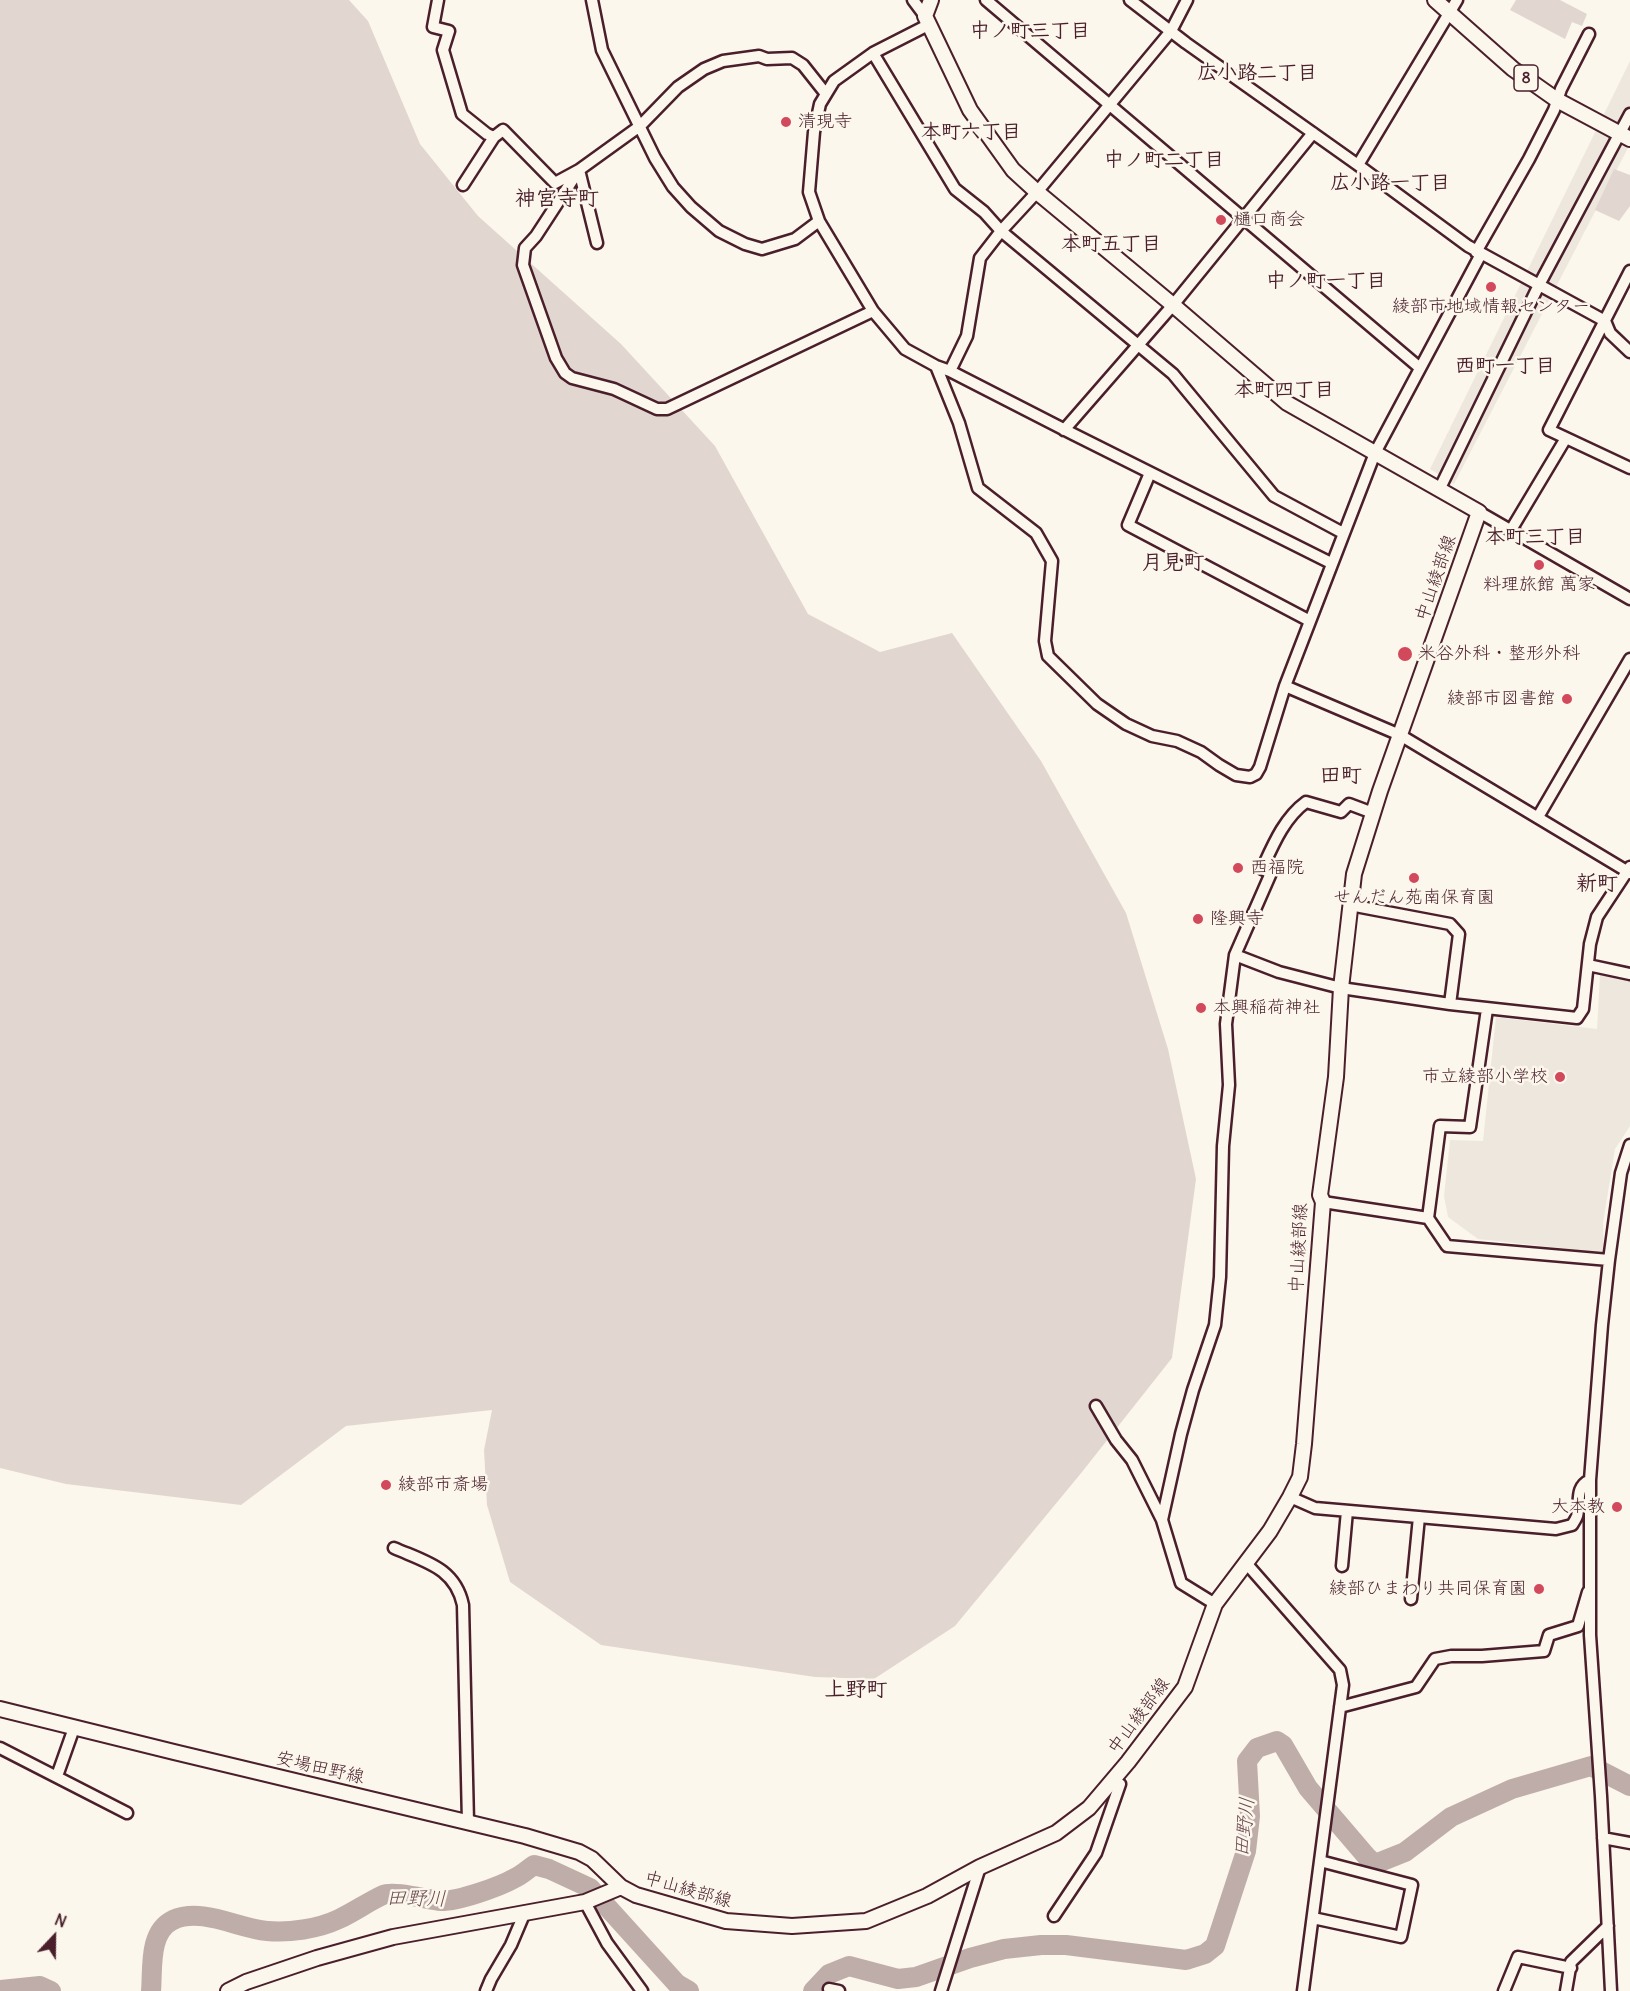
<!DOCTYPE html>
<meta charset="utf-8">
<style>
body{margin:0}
#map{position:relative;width:1630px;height:1991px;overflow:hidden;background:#fbf7ec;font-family:Delius,sans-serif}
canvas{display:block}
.north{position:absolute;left:24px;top:1907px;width:60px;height:60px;-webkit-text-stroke:4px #fbf7ec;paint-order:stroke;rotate:22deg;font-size:16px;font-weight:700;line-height:24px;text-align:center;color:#4a1f2b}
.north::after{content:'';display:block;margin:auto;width:21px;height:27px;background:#4a1f2b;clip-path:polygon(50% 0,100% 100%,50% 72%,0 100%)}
</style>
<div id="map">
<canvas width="1630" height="1991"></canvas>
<div class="north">N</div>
</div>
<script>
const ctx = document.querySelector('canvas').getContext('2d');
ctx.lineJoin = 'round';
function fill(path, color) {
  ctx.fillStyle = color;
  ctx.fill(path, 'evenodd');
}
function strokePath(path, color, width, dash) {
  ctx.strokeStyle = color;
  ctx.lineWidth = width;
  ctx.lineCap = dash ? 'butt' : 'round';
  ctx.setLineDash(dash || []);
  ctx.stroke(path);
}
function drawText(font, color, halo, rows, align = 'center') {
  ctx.font = font + ' Delius,"Klee One",sans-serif';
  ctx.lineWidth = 5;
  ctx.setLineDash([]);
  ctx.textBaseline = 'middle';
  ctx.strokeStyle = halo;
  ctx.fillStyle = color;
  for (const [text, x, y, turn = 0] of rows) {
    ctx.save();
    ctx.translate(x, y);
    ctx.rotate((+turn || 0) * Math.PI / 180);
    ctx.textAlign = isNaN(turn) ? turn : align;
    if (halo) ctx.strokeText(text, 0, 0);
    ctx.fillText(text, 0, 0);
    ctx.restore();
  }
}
const built = new Path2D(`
 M 1630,61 L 1630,144 L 1454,484 L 1430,469 Z
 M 1600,975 L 1630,978 L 1630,1126 L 1615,1149 L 1603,1223 L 1604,1253 L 1478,1239 L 1448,1217 L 1444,1196 L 1450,1140 L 1483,1141 L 1496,1017 L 1597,1029 Z`);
const green = new Path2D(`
 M 0,0 L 349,0 L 368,21 L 420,144 L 478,216 L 621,344 L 715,446 L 808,614 L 880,652 L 952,633 L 1041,761 L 1126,913 L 1168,1049 L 1196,1179 L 1172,1358 L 1082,1472 L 955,1626 L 874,1679 L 815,1677 L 601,1645 L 510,1582 L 487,1505 L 484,1450 L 492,1410 L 346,1426 L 241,1505 L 66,1484 L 0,1468 Z
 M 1516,0 L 1560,0 L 1587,14 L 1582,26 L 1572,22 L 1565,39 L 1510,10 Z
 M 1614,169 L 1630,175 L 1630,206 L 1619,221 L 1595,210 Z`);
const river = new Path2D(`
 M 0,1990 L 40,1986 L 51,1991
 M 151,1991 C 153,1969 148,1932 173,1920 C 202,1907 237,1928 267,1931 C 289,1933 318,1929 339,1919 C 354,1912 368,1902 383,1895 C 394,1890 428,1900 441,1901 C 459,1901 499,1887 515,1878 C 522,1875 528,1869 534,1865 L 549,1869 L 590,1888 L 677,1984 L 689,1991
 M 813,1991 L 829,1974 L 849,1966 L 898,1979 L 916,1977 L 970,1958 L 1004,1949 L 1041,1945 L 1066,1945 L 1186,1960 L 1205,1954 L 1215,1946 L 1246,1851 L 1250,1816 L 1247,1761 L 1257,1748 L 1277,1741 L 1283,1745 L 1308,1788 L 1367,1857 L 1375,1864 L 1405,1852 L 1451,1817 L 1512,1789 L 1591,1766 L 1630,1786`);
const minor = new Path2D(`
 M 438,0 L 433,27 L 449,31 L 443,50 L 462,114 L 487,134 L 494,137 L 503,130 L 555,183 L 579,170 L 597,243
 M 592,0 L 602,50 L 655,158 L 673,187 L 691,207 L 719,231 L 745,244 L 762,249 L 795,239 L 819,221
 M 913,0 L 925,16
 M 986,0 L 1420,368
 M 1130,0 L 1186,43 L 1358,165 L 1468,246 L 1605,321 L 1610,333 L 1630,352
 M 928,25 L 873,53 L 834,81 L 820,104 L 814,132 L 809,192 L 819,221 L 873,311 L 905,349 L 936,366 L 950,371 L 1073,434 L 1331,563
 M 873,53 L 955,189 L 984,212 L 1001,231 L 1173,374 L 1274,496 L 1343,533
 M 826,94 L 803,65 L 792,58 L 767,59 L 759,56 L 723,61 L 704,69 L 678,87 L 640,126 L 579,170 L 536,236 L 525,248 L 523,265 L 556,358 L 565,373 L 572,378 L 614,389 L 657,409 L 667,409 L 873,311
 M 1358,165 L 1457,0
 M 463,185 L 494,137
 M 1476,252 L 1529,159 L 1554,110 L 1561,89 L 1589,34
 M 1630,271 L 1549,430 L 1630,468
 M 936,366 L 959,423 L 978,488 L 1036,533 L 1052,561 L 1045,641 L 1048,656 L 1097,704 L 1126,724 L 1152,736 L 1177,741 L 1201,752 L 1219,765 L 1236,775 L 1250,777 L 1256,774 L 1260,767 L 1285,686 L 1375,453 L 1481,254
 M 950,371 L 967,336 L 980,258 L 1001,231 L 1037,192 L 1171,31 L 1187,0
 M 1064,430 L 1173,305 L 1313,133
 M 1150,473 L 1128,525 L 1310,621
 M 1440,488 L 1539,285 L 1630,114
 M 1479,512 L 1630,599
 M 1511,530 L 1566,438
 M 1285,686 L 1400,735 L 1630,873
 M 1538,817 L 1630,659
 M 1350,905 L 1450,924 L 1459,934 L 1450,1004
 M 1235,955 L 1279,972 L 1341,988 L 1450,1004 L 1577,1018 L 1583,1009 L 1590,944 L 1597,917 L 1630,867
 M 1588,965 L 1630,974
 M 1323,1202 L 1428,1218 L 1447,1246 L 1609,1260
 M 1428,1218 L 1440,1126 L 1470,1127 L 1487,1009
 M 1096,1406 L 1116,1440 L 1132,1460 L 1162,1520 L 1181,1583 L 1215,1604
 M 1290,1497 L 1315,1508 L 1556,1529 L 1572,1525 C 1574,1522 1576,1519 1577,1516 C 1581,1503 1574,1487 1590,1480
 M 1162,1520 L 1181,1434 L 1193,1390 L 1215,1325 L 1220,1277 L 1223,1146 L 1229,1085 L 1226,1024 L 1235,955 L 1271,873 L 1262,869 C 1273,845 1284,818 1306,802 L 1341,812 L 1349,804 L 1373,813
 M 394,1548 C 426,1562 455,1568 463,1605 L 468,1822
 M 1246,1563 L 1340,1670 L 1343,1685 L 1303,1991
 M 1342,1566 L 1347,1511
 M 1411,1599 L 1419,1517
 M 1340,1707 L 1416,1687 L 1435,1659 L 1451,1656 L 1482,1656 L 1544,1651 L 1549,1635 L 1578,1626 L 1588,1592
 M 0,1748 L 127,1813
 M 57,1776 L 74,1728
 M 1603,1838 L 1630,1843
 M 585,1902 L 607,1943 L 642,1991
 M 1054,1916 L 1096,1853 L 1120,1784 L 1113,1780
 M 1313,1918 L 1401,1937 L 1412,1885 L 1320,1861
 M 829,1989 L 839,1991
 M 486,1991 L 491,1979 L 511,1945 L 525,1912
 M 941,1991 L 980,1867
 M 1504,1991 L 1518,1957 L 1571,1968
 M 1566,1991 L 1571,1962 L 1608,1926
 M 1611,1991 L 1601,1796 L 1590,1635 L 1590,1480 L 1602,1325 L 1609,1260 L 1621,1173 L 1630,1145`);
const major = new Path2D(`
 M 1435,0 L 1513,69 L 1557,100 L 1630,139
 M 0,1709 L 174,1752 L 525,1836 L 579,1852 L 592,1859 L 621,1887 L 636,1895 L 726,1921 L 792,1926 L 866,1921 L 927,1896 L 980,1867 L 1056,1833 L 1089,1808 L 1128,1762 L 1185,1687 L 1215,1604 L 1270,1531 L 1290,1497 L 1300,1477 L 1304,1444 L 1323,1202 L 1320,1195 L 1336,1077 L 1341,988 L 1354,874 L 1380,791 L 1479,512 L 1287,403 L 1173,305 L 1037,192 L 1013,170 L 970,110 L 925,16 L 931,0
 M 228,1991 L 246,1982 L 317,1958 L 393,1937 L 585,1902 L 621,1887`);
const markers = [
 [786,122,6,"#d1495b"],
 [1221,220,6,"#d1495b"],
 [1491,287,6,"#d1495b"],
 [1539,565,6,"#d1495b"],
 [1405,654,8,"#d1495b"],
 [1567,699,6,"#d1495b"],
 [1238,868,6,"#d1495b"],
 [1414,878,6,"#d1495b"],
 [1198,919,6,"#d1495b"],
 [1201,1008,6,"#d1495b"],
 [1560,1077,6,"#d1495b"],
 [386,1485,6,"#d1495b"],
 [1617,1507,6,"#d1495b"],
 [1539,1589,6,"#d1495b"]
];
const shields = [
 [1526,78,24]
];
const shieldNames = [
 ["8",1526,78]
];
const poiNames = [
 ["清現寺",798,122],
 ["樋口商会",1233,220],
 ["綾部市地域情報センター",1491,307,"center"],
 ["料理旅館 萬家",1539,585,"center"],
 ["米谷外科・整形外科",1418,654],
 ["綾部市図書館",1555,699,"right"],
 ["西福院",1250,868],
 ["せんだん苑南保育園",1414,898,"center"],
 ["隆興寺",1210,919],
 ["本興稲荷神社",1213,1008],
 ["市立綾部小学校",1548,1077,"right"],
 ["綾部市斎場",398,1485],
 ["大本教",1605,1507,"right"],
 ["綾部ひまわり共同保育園",1527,1589,"right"]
];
const streetNames = [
 ["中山綾部線",1436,578,-71],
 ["中山綾部線",1299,1248,-87],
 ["中山綾部線",1139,1716,-53],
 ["安場田野線",320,1768,13],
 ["中山綾部線",688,1890,16]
];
const neighbourhoodNames = [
 ["中ノ町三丁目",1030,31],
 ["広小路二丁目",1257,73],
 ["本町六丁目",971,132],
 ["中ノ町二丁目",1164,160],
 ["広小路一丁目",1390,183],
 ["本町五丁目",1111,244],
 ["中ノ町一丁目",1326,281],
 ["西町一丁目",1505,366],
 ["本町四丁目",1284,390],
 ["本町三丁目",1535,537]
];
const waterNames = [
 ["田野川",1245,1827,-84],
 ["田野川",416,1899,1]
];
const quarterNames = [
 ["神宮寺町",557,199],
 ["月見町",1173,563],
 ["田町",1341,776],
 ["新町",1597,884],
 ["上野町",856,1690]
];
fill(built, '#eee7de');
fill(green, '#e2d7d0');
strokePath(river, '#bfadaa', 20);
strokePath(minor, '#4a1f2b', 15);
strokePath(major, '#4a1f2b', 18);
strokePath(minor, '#fbf7ec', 10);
strokePath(major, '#fbf7ec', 14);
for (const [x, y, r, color] of markers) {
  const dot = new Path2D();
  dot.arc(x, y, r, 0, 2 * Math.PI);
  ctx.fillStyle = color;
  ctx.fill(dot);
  strokePath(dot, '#fbf7ec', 2);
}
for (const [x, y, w] of shields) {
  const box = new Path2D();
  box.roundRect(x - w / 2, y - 13, w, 26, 4.5);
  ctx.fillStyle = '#fbf7ec';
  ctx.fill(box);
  strokePath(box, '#4a1f2b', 1.5);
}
drawText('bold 16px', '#4a1f2b', null, shieldNames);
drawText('18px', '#4a1f2b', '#fbf7ec', poiNames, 'left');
drawText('18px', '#4a1f2b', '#fbf7ec', streetNames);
drawText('bold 20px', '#4a1f2b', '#fbf7ec', neighbourhoodNames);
drawText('italic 20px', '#6d4a51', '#fbf7ec', waterNames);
drawText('bold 21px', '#4a1f2b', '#fbf7ec', quarterNames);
</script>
